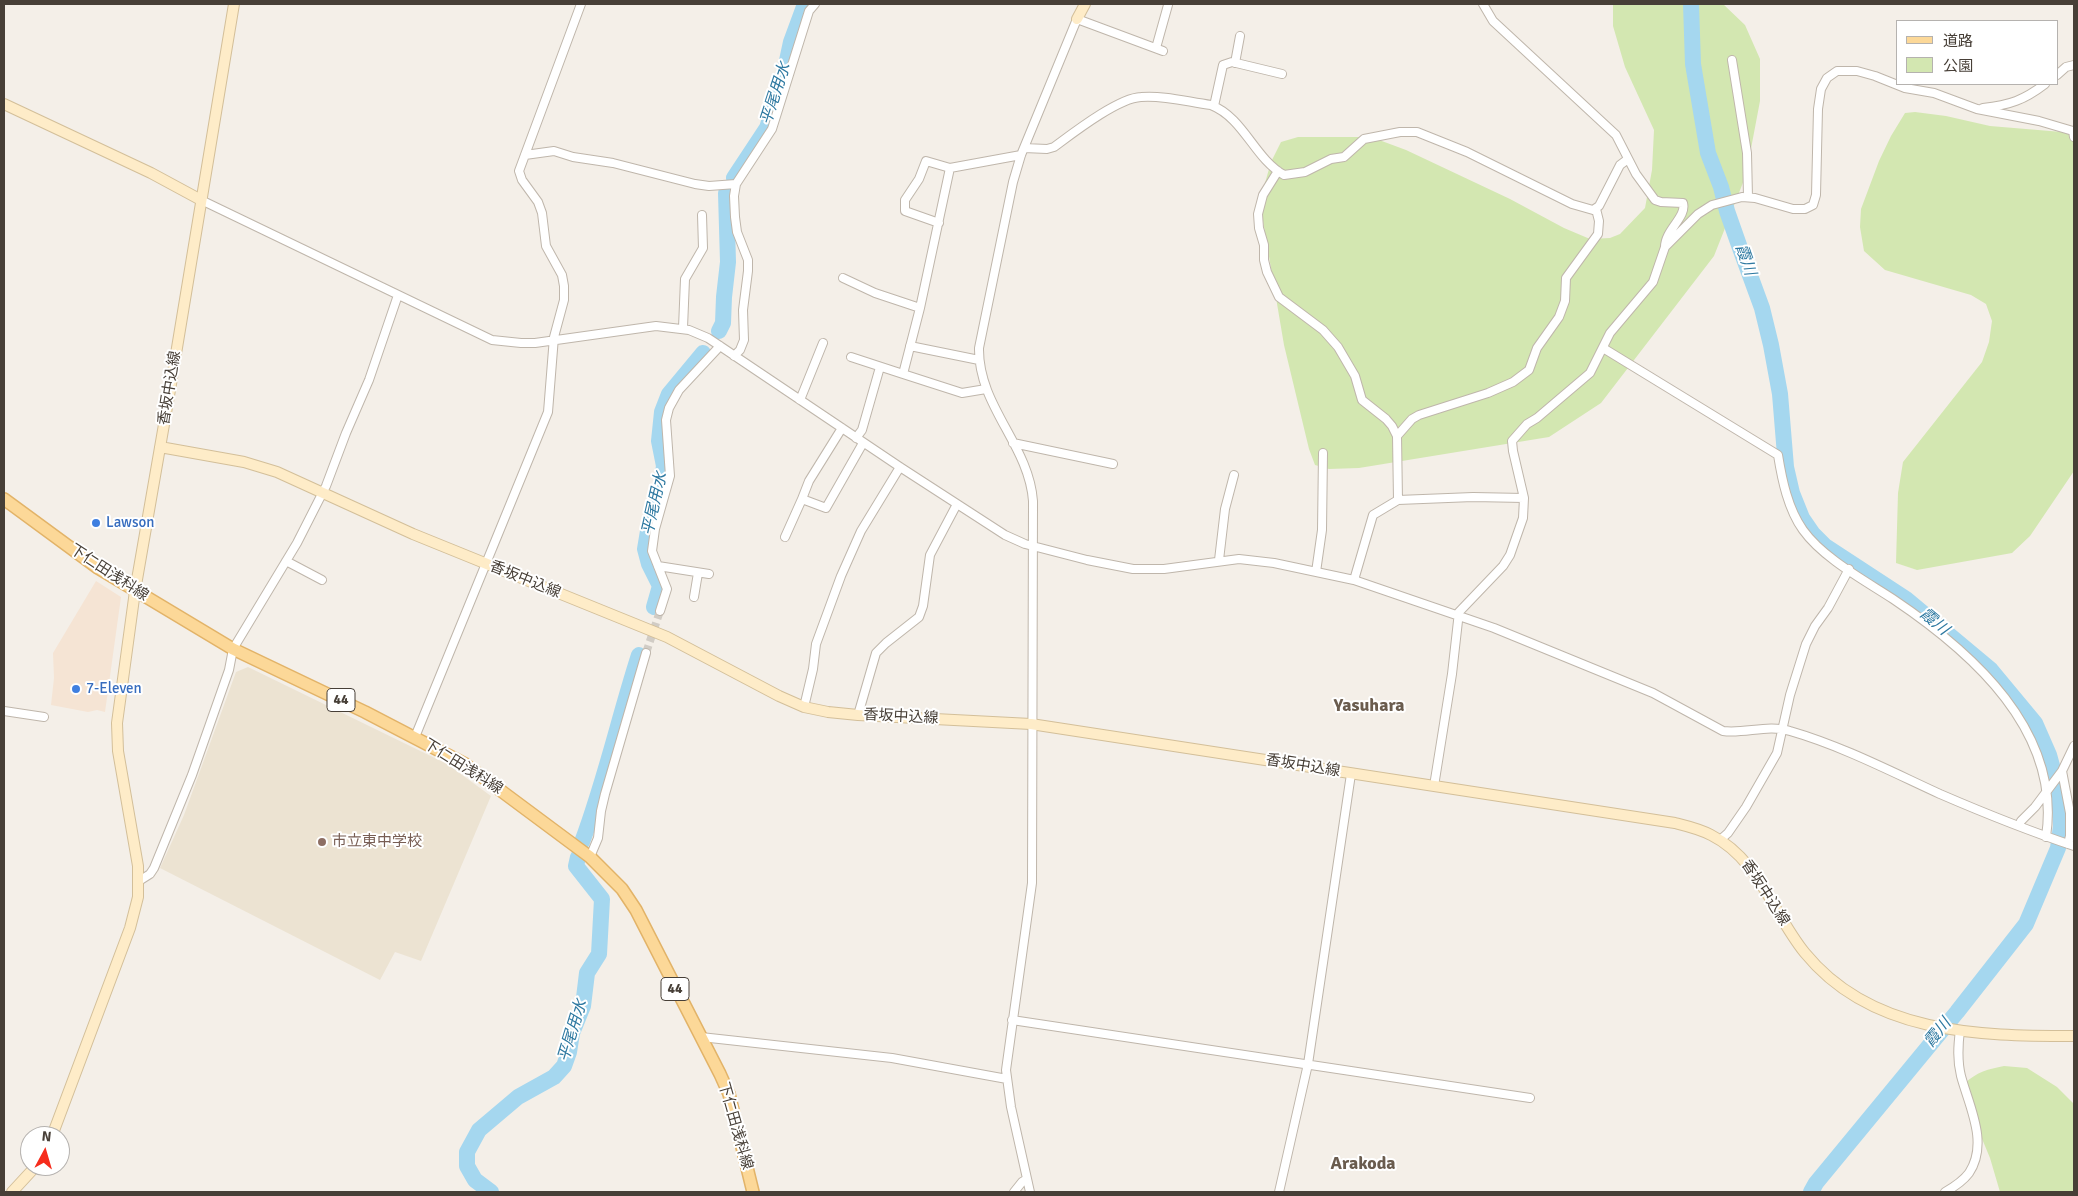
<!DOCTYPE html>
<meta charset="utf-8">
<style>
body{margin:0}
#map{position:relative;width:2078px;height:1196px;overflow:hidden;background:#f4efe8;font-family:Signika,"Noto Sans JP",sans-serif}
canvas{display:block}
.frame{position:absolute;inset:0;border:5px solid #473f37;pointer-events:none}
.legend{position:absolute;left:1896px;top:20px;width:162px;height:65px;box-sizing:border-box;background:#fff;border:1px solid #b5b2af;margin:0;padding:6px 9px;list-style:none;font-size:15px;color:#473f37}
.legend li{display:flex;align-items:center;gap:10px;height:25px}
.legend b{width:25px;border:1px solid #b5b2af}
.north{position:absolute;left:20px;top:1126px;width:50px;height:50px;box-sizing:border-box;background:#fff;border:1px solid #b5b2af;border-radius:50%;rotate:6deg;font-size:14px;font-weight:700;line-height:20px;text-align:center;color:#473f37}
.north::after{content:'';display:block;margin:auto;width:18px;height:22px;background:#f62c1c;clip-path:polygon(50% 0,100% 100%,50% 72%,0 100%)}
</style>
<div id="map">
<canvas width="2078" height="1196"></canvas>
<div class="frame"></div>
<ul class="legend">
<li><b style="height:6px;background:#fcd898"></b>道路</li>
<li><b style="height:14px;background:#d3e7b1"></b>公園</li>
</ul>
<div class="north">N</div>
</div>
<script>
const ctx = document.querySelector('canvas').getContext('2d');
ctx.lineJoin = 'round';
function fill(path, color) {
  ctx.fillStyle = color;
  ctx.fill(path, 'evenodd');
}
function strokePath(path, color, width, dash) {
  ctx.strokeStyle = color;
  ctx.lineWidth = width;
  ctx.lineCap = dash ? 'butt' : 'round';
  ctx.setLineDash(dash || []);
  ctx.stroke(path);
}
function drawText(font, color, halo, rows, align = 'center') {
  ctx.font = font + ' Signika,"Noto Sans JP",sans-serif';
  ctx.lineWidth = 4;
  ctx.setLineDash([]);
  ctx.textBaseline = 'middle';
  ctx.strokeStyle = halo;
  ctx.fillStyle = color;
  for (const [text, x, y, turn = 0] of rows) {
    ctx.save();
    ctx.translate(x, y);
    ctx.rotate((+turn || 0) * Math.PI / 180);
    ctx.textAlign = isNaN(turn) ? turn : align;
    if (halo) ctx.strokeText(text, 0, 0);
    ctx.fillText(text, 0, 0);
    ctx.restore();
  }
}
const commercial = new Path2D(`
 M 96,581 L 121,597 L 105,712 L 97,710 L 88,712 L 51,705 L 54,678 L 53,653 Z`);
const education = new Path2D(`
 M 248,667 L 447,764 L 491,796 L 421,961 L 395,952 L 380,980 L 160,868 L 184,815 L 236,672 Z`);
const green = new Path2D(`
 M 1613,4 L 1723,4 L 1745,25 L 1760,59 L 1760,101 L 1746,175 L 1714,256 L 1601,403 L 1549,437 L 1359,468 L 1329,469 L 1315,465 L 1309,449 L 1284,345 L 1262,215 L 1265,183 L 1271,162 L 1281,142 L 1298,137 L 1371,137 L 1406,150 L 1510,199 L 1564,228 L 1590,239 L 1610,238 L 1620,234 L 1645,208 L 1652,170 L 1654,130 L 1625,67 L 1613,26 Z
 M 1915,112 L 1946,116 L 1990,126 L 2074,133 L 2074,471 L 2030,536 L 2012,553 L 1917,570 L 1896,563 L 1898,493 L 1903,462 L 1982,362 L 1989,342 L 1992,321 L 1986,304 L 1971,295 L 1885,270 L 1864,251 L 1860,227 L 1861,209 L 1879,161 L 1891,136 L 1905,113 Z
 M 2004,1066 L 2027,1068 L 2057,1087 L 2074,1104 L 2074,1192 L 2000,1192 L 1990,1158 L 1968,1105 L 1965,1083 C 1977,1072 1988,1069 2004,1066 Z`);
const river = new Path2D(`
 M 1691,4 L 1693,64 L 1708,153 L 1721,187 L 1727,211 L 1740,248 L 1762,308 L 1771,345 L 1780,394 L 1786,467 L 1792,493 L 1802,518 L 1813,534 L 1825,546 L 1906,599 L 1991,670 L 2035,723 L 2049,755 L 2059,791 L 2061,826 L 2058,848 L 2026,924 L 1957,1012 L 1816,1183 L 1811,1192
 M 734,178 L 767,128 L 785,70 L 791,42 L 805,4
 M 719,331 L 723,323 L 724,297 L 728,262 L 726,193
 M 654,607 L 660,586 L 649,564 L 645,549 L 649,525 L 661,486 L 664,466 L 659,441 L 662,412 L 669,394 L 703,353
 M 582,842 C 605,781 619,717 639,655
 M 491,1192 L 475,1180 L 467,1166 L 467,1152 L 479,1130 L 518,1097 L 554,1077 L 564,1066 L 569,1052 L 572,1033 L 583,1006 L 587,973 L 599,954 L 602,899 L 576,866 L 578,857`);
const streetTunnel = new Path2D(`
 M 646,653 L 660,611`);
const street = new Path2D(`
 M 1483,4 L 1493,21 L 1616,135 L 1636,174 L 1655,200 L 1661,202 L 1683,203 C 1687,217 1665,230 1665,247
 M 1156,48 L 1168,5
 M 1732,60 L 1747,153 L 1748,197
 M 1235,63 L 1240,36
 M 2057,75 L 2066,67 L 2074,65
 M 1214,106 L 1223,65 L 1232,62 L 1282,74
 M 1983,108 C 2010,105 2024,100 2045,84
 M 1024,148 L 1047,149 L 1054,147 C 1073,133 1118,98 1141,97 C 1164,95 1188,102 1211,105 C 1244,118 1254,158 1284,175 L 1305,172 L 1331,159 L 1344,157 L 1364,139 L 1400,132 L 1417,132 L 1467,152 L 1572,204 L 1593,210 L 1599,206 L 1620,165 L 1628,159
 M 525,155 L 554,151 L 573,157 L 613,163 L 695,184 L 709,186 L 736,184
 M 1278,171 L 1263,195 L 1258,214 L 1259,228 L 1264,245 L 1264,260 L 1267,272 L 1279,297 L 1323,330 L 1338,347 L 1355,376 L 1362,400 L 1386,419 L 1392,426 L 1397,436 L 1398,500
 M 201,200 L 492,340 L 521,343 L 535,343 L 656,326 L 689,330 L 708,338 L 720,346 L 900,467 L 1005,535 L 1025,544 L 1087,560 L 1133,569 L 1164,569 L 1239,559 L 1274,563 L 1354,580 L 1494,628 L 1653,693 L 1723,731 C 1745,734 1768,724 1790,731 C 1842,746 1892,772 1940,794 C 1984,813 2029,831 2074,846
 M 939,223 L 905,211 L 905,200 L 919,179 L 926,161 L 950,168
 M 843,278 L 875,293 L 920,308
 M 683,328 L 685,279 L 703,248 L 702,215
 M 910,346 L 979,360
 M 1603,348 L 1778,455 C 1782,480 1788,509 1803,530 C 1823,558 1864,580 1893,599 C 1972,652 2062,731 2046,837
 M 734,356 L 740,350 L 744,340 L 743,310 L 748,271 L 748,260 L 737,232 L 735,217 L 734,196 L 736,184 L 772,129 L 809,11 L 815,4
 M 851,357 L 903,374 L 920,308 L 950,168 L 1021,155
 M 903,374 L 962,393 L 986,389
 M 800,400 L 823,343
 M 1397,436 L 1412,419 L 1419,415 L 1488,393 L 1513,382 L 1529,370 L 1537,348 L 1559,317 L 1565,301 L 1566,278 L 1598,234 L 1599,221 L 1596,209
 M 856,438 L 862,430 L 880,367
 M 1013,443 L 1113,464
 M 802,499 L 809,481 L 842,428
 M 785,537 L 802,499 L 826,508 L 863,443
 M 1219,560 L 1225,509 L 1234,475
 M 286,561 L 322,580
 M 658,566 L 709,574
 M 1316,572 L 1322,530 L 1323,453
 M 1354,580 L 1373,515 L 1398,500 L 1473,497 L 1524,498
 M 694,597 L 698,573
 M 660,611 L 667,589 L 652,551 L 655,529 L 670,476 L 666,420 L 669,408 L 679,390 L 720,346
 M 804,707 L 813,669 L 816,644 L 841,576 L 861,531 L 900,467
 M 4,711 L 44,717
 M 858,715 L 876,653 L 886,643 L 919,617 L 923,606 L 930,555 L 957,504
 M 415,737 L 548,412 L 554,337 L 564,300 L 564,286 L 562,275 L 546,246 L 542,213 L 538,202 L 522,180 L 519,171 L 581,4
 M 1434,786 L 1452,674 L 1459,612 L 1503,566 L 1510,555 L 1523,518 L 1524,498 L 1513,451 L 1512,441 L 1527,424 L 1537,418 L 1590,373 L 1610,333 L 1653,282 L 1665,247 L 1698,214 L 1712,205 L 1742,197 L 1755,198 L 1793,209 L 1805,209 L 1813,205 L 1816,195 L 1818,109 L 1821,89 L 1827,78 L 1837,71 L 1857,71 L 1875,76 L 1905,88 L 1934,93 L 1977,109 L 2039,121 L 2073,131 L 2074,137
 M 2021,821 L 2035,807 L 2062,771
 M 1720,840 L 1728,833 L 1746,807 L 1777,753 L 1790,695 L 1806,644 L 1815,626 L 1828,608 L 1849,569
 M 2068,844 L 2070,836 L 2070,813 L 2062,771 L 2074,746
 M 590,857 L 598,838 L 601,811 L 605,794 L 646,653
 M 139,881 L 150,874 L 154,868 L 192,775 L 229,670 L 233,649 L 297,543 L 326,486 L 346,433 L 369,380 L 398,295
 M 1012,1020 L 1530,1098
 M 701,1037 L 892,1058 L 1007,1079
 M 1014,1192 L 1022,1182 L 1027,1179
 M 1030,1192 L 1011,1107 L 1006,1070 L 1032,883 L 1033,501 C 1029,445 978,406 979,348 L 1013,182 L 1021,155 L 1077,19 L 1163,51
 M 1279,1192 L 1308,1064 L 1351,774
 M 1945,1192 C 1954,1187 1963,1181 1969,1173 C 1989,1143 1969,1106 1961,1076 C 1957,1060 1958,1046 1960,1030`);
const secondary = new Path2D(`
 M 1077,19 L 1085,4
 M 4,104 L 151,173 L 201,200
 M 160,447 L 244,462 L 277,472 L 413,534 L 667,637 L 779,696 L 804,707 L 828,712 L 858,715 L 1031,724 L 1675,823 C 1687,826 1700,829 1711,835 C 1759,859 1773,914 1805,953 C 1871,1034 1978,1036 2074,1036
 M 52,1136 L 130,928 L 138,897 L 138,866 L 118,751 L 117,723 L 135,591 L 170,390 L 234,4
 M 12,1192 L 36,1166`);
const primary = new Path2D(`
 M 4,499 L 98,568 L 233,649 L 365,712 L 465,764 L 590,857 L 622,889 L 636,910 L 720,1074 L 729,1094 L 753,1192`);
const markers = [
 [96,523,5,"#3f7fe0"],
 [76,689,5,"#3f7fe0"],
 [322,842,5,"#8d6e63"]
];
const shields = [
 [341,700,28],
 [675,989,28]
];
const shieldNames = [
 ["44",341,700],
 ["44",675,989]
];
const streetNames = [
 ["香坂中込線",170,388,-81],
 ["下仁田浅科線",109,573,33],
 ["香坂中込線",525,580,22],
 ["香坂中込線",901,717,3],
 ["香坂中込線",1303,766,9],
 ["下仁田浅科線",463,767,32],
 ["香坂中込線",1765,893,57],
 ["下仁田浅科線",735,1126,74]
];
const shopNames = [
 ["Lawson",106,523],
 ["7-Eleven",86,689]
];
const educationNames = [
 ["市立東中学校",332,842]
];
const waterNames = [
 ["平尾用水",776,94,-72],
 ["霞川",1745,260,71],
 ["平尾用水",655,504,-77],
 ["霞川",1934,622,40],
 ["平尾用水",573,1031,-73],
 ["霞川",1938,1033,-51]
];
const quarterNames = [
 ["Yasuhara",1369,706],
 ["Arakoda",1363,1164]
];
fill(commercial, '#f5e4d4');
fill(education, '#ece3d2');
fill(green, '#d3e7b1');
strokePath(river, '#a5d7ef', 16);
strokePath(streetTunnel, '#d1ccc5', 8, [8, 4]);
strokePath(street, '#bfb6ab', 10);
strokePath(secondary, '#d3bf99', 12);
strokePath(primary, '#e2b368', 14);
strokePath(street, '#fff', 8);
strokePath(secondary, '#feecc8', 10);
strokePath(primary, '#fcd898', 11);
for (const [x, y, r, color] of markers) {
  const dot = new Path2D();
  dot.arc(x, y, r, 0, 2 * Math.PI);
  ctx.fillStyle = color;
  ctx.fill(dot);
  strokePath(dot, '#fff', 2);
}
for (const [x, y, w] of shields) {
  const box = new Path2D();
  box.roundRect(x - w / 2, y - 11.5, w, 23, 4);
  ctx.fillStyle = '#fff';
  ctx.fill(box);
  strokePath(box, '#473f37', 1);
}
drawText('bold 14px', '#473f37', null, shieldNames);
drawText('15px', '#473f37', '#fff', streetNames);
drawText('15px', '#366cbe', '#fff', shopNames, 'left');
drawText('15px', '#785e54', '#fff', educationNames, 'left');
drawText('italic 16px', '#2e79a1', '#fff', waterNames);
drawText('bold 18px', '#6a5c4e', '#fff', quarterNames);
</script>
